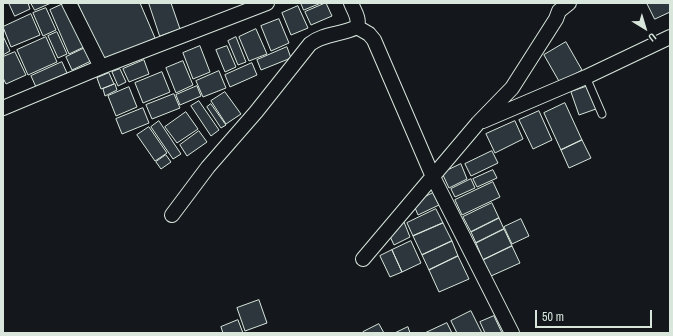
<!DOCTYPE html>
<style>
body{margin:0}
#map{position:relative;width:673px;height:336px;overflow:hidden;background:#14181c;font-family:"Archivo Narrow",sans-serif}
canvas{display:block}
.frame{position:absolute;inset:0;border:4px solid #d8e6dc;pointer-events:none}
.north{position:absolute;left:625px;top:8px;width:40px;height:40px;-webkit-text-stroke:3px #14181c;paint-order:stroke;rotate:142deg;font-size:11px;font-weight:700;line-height:16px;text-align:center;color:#d8e6dc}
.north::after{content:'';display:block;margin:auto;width:14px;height:18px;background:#d8e6dc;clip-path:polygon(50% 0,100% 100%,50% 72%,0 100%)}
.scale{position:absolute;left:535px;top:310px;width:117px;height:18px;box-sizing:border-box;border:2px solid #d8e6dc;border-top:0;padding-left:5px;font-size:12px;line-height:14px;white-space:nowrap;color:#d8e6dc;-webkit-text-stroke:3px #14181c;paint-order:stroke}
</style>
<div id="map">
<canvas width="673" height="336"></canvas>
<div class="frame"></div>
<div class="north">U</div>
<div class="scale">50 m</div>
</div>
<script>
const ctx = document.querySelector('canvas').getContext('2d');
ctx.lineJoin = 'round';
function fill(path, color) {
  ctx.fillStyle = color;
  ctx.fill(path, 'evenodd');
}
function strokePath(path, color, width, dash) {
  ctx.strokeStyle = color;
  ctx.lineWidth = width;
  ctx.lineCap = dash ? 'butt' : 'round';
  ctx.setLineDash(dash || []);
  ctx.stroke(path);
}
const building = new Path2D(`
 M 9,3 L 28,3 L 30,9 L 15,16 Z
 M 31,3 L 51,3 L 35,10 Z
 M 65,3 L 86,46 L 69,54 L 50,10 Z
 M 78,3 L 140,3 L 155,38 L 104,61 Z
 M 149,3 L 171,3 L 180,29 L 160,36 Z
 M 301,3 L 321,3 L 304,10 Z
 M 326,3 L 332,16 L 311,25 L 305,12 Z
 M 647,3 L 670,3 L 670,12 L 655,19 Z
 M 298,6 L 308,28 L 291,35 L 282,13 Z
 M 46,8 L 56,30 L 43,36 L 33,13 Z
 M 31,14 L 40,35 L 11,47 L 3,27 Z
 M 279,19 L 289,43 L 271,51 L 261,26 Z
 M 256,29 L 267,54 L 249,61 L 239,37 Z
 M 57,32 L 67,54 L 58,58 L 48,36 Z
 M 3,36 L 10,51 L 3,55 Z
 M 46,37 L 57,62 L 28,75 L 17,50 Z
 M 236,37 L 246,62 L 238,65 L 228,41 Z
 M 566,42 L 582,70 L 560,83 L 544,55 Z
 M 200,46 L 210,72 L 193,79 L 183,53 Z
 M 227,46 L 236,67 L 225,72 L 216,50 Z
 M 287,47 L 291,58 L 261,70 L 257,60 Z
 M 85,48 L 91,61 L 72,70 L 66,57 Z
 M 15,52 L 26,75 L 6,84 L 3,78 L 3,57 Z
 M 144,60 L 149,74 L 129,82 L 123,69 Z
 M 183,61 L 193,85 L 176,93 L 166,68 Z
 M 62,62 L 67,73 L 36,87 L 31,76 Z
 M 252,63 L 257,75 L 230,87 L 225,75 Z
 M 120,69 L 126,82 L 118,86 L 112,72 Z
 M 219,71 L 226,88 L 203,97 L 196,81 Z
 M 162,72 L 170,92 L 143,103 L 135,83 Z
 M 109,73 L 114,84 L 101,89 L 97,78 Z
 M 115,84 L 117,90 L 105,96 L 103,89 Z
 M 197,86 L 201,96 L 180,105 L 176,95 Z
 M 588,86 L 596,109 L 579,115 L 571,92 Z
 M 129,87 L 137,107 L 116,116 L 108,96 Z
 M 225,92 L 241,114 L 226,124 L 211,101 Z
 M 174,94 L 180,108 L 152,119 L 146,105 Z
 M 199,101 L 219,130 L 211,136 L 191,106 Z
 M 565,103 L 582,140 L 561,150 L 544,113 Z
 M 211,104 L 226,125 L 221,128 L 207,107 Z
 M 143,108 L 149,123 L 122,134 L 116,119 Z
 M 539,111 L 552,140 L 533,149 L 519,120 Z
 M 186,112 L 198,129 L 177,143 L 165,127 Z
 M 159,121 L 181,154 L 173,159 L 151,127 Z
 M 515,121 L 523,139 L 495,153 L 486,134 Z
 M 149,127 L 167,153 L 155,161 L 137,135 Z
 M 199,131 L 207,142 L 187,156 L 180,145 Z
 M 582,140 L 591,158 L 569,168 L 561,150 Z
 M 492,151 L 498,163 L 471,176 L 465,164 Z
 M 166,155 L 171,162 L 161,169 L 156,162 Z
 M 461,164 L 467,179 L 449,188 L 442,173 Z
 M 493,170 L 497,178 L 477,187 L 473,179 Z
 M 471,179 L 475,188 L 455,197 L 451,189 Z
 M 493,182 L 500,197 L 462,215 L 455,200 Z
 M 433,193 L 439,205 L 418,215 L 413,203 Z
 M 492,203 L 499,218 L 471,232 L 463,217 Z
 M 436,209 L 443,223 L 413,236 L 407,223 Z
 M 499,218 L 504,229 L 476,243 L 471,232 Z
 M 521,219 L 529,236 L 512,244 L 504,227 Z
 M 404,222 L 410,237 L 394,245 L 387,230 Z
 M 443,223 L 452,241 L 422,255 L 413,236 Z
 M 504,229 L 512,246 L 483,260 L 476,243 Z
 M 411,241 L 421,263 L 402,272 L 392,250 Z
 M 452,241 L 458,256 L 429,270 L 422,255 Z
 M 512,246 L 520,263 L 491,276 L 483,260 Z
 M 392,250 L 402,272 L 390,277 L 380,256 Z
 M 458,256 L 469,279 L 439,292 L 429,270 Z
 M 259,300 L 267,323 L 245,331 L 237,308 Z
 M 471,311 L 482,333 L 457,333 L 451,321 Z
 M 494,316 L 502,333 L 485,333 L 480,322 Z
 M 238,320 L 243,333 L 223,333 L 221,327 Z
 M 447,323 L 452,333 L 425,333 Z
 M 379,324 L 384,333 L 363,333 L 363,332 Z
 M 408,327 L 410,333 L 395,333 Z`);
const lane = new Path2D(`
 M 586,77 L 602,114`);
const street = new Path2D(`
 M 69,3 L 101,67
 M 357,27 L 369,34 L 374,40 L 433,177 L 512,333
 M 3,108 L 101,67 L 267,3
 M 483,121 L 586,77 L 670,37
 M 172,215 L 208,167 L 256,112 L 310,44 C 324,33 341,35 357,27 C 360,18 354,11 351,3
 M 363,259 L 478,123 L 512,88 L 556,19 L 559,11 L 569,3`);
fill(building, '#2c363c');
strokePath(building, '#d8e6dc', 1);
strokePath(lane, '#d8e6dc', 9);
strokePath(street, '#d8e6dc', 16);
strokePath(lane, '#14181c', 7);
strokePath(street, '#14181c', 14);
</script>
